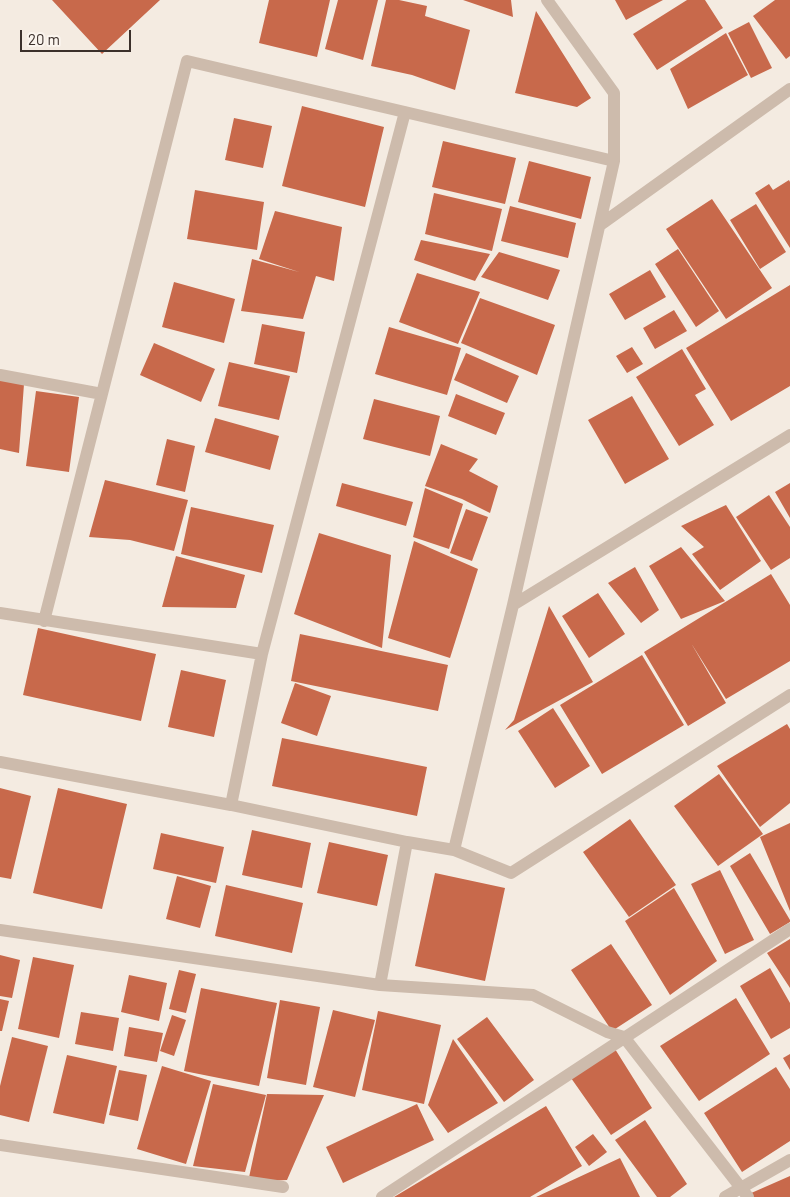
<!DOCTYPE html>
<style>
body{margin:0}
#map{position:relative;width:790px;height:1197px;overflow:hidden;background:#f4ebe1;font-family:Barlow,sans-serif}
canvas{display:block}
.scale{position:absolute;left:20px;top:30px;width:111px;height:22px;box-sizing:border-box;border:2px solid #3b302b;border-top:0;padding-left:6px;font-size:15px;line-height:18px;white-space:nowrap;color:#3b302b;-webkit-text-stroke:4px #fbf5ee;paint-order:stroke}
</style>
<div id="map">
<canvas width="790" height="1197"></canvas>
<div class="scale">20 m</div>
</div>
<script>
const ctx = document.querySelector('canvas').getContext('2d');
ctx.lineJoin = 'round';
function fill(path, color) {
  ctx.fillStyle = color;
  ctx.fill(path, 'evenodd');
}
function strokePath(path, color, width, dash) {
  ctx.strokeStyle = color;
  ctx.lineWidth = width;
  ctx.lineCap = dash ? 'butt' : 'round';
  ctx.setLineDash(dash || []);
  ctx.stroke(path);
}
const building = new Path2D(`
 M 52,0 L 160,0 L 102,54 Z
 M 269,0 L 330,0 L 317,57 L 259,43 Z
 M 338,0 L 378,0 L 363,60 L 325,49 Z
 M 386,0 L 399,0 L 427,6 L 425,16 L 470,30 L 455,90 L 412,75 L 371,66 Z
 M 463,0 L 511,0 L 513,17 Z
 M 615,0 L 663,0 L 626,20 Z
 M 687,0 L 705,0 L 723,28 L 657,70 L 633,34 Z
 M 775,0 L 790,0 L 790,56 L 786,59 L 753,16 Z
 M 536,11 L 591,98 L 577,107 L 515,93 Z
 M 749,22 L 772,68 L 751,78 L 728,33 Z
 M 726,33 L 748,75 L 688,109 L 670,69 Z
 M 302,106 L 384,127 L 365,207 L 282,186 Z
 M 234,118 L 272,126 L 263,168 L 225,160 Z
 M 443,141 L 516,158 L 505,204 L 432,187 Z
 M 529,161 L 591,177 L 581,219 L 518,202 Z
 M 789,180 L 790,182 L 790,248 L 755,193 L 769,184 L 773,190 Z
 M 195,190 L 264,202 L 257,250 L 187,239 Z
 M 434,193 L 502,209 L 492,251 L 425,234 Z
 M 712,199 L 772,288 L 726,319 L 666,229 Z
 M 756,204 L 786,252 L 760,269 L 730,220 Z
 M 510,206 L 576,223 L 568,258 L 501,241 Z
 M 275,211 L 342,227 L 334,281 L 316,276 L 303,319 L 241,311 L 252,259 L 299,272 L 259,259 Z
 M 421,240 L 490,254 L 475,281 L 414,260 Z
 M 678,249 L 719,311 L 696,327 L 655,264 Z
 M 499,252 L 560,270 L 548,300 L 481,277 Z
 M 650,270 L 666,297 L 625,320 L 609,294 Z
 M 417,273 L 480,292 L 458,344 L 399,322 Z
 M 174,282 L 235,299 L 224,343 L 162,327 Z
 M 790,285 L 790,386 L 731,421 L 686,348 Z
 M 480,298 L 555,325 L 537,375 L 461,343 Z
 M 674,310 L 687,331 L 655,349 L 643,328 Z
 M 262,324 L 305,332 L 297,373 L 254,364 Z
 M 389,327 L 461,348 L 447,395 L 375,374 Z
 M 154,343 L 215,369 L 201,402 L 140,375 Z
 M 632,347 L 643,364 L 627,373 L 616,356 Z
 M 682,349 L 706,389 L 695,395 L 714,425 L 679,446 L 636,377 Z
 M 466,353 L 519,376 L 507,403 L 454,380 Z
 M 229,362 L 290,376 L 279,420 L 218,406 Z
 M 0,380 L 24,384 L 19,453 L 0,449 Z
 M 36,391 L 79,397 L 69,472 L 26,466 Z
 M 456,394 L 505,413 L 496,435 L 448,416 Z
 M 632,396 L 669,459 L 625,484 L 588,420 Z
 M 374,399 L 440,416 L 430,456 L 363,439 Z
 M 215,418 L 279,436 L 270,470 L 205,452 Z
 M 167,439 L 195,446 L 185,492 L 156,485 Z
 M 441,444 L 478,459 L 469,471 L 498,486 L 490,513 L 462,499 L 425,486 Z
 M 105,480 L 188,500 L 174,551 L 130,540 L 89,537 Z
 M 342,483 L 413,502 L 406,526 L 336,506 Z
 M 790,483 L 790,518 L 775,492 Z
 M 425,488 L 463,504 L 449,549 L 413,537 Z
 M 769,495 L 790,527 L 790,558 L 771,570 L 736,517 Z
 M 726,505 L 761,561 L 720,590 L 692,554 L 704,547 L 681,526 Z
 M 191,507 L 274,525 L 262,573 L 181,554 Z
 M 466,509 L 488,517 L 472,561 L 450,553 Z
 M 319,533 L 391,555 L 382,648 L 294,614 Z
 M 414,541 L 478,569 L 450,658 L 388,638 Z
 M 681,547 L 725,601 L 681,619 L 649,566 Z
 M 176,556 L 245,575 L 236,608 L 162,607 Z
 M 635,567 L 659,610 L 641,623 L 608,583 Z
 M 771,574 L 790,605 L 790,661 L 726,699 L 691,643 L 726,703 L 688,726 L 644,652 Z
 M 598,593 L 625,634 L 589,658 L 562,616 Z
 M 549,606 L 593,682 L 505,730 L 514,720 Z
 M 38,628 L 156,654 L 141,721 L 23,695 Z
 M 300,634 L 448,665 L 438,711 L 291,681 Z
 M 642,655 L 684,725 L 602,774 L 560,705 Z
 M 181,670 L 226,680 L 214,737 L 168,727 Z
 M 295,683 L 331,696 L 317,736 L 281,723 Z
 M 553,708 L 590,766 L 555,788 L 518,731 Z
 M 787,724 L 790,729 L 790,803 L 760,827 L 717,766 Z
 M 282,738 L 427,767 L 417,816 L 272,786 Z
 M 719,774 L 763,834 L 718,866 L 674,806 Z
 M 0,788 L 31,796 L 11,879 L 0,877 Z
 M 58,788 L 127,804 L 102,909 L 33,893 Z
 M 630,819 L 676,885 L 629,917 L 583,852 Z
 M 790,823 L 790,911 L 760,837 Z
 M 252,830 L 311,843 L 302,888 L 242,875 Z
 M 161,833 L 224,847 L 216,883 L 153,869 Z
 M 329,842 L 388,855 L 377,906 L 317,893 Z
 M 750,853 L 790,920 L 790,922 L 770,934 L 730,866 Z
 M 720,870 L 754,940 L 725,954 L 691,884 Z
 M 435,873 L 505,888 L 485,981 L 415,966 Z
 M 177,876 L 211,886 L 200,928 L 166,919 Z
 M 226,885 L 303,903 L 292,953 L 215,936 Z
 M 674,888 L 717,961 L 670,995 L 625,921 Z
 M 790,939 L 790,988 L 767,953 Z
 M 611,944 L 652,1005 L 612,1031 L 571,970 Z
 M 0,955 L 20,960 L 12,998 L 0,996 Z
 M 33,957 L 74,965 L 59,1038 L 18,1029 Z
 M 770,968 L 790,1003 L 790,1028 L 771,1039 L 740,986 Z
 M 179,970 L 196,974 L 186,1013 L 169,1009 Z
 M 129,975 L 167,983 L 159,1021 L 121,1012 Z
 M 201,988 L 277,1003 L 259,1086 L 184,1071 Z
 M 736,998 L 770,1054 L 699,1101 L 660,1046 Z
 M 0,999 L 9,1001 L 2,1031 L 0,1031 Z
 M 280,1000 L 320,1007 L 306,1085 L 267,1078 Z
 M 333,1010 L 375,1020 L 355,1097 L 313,1087 Z
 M 378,1011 L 441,1025 L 424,1104 L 362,1090 Z
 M 81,1012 L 119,1018 L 113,1051 L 75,1044 Z
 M 172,1015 L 186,1020 L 174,1056 L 160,1051 Z
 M 487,1017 L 534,1080 L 504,1102 L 457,1039 Z
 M 129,1027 L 163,1033 L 157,1062 L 124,1056 Z
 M 12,1037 L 48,1046 L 29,1122 L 0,1115 L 0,1086 Z
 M 453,1039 L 498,1103 L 448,1133 L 428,1105 Z
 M 615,1049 L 652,1108 L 611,1135 L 571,1078 Z
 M 790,1054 L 790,1070 L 783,1058 Z
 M 67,1055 L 117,1066 L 104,1124 L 53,1113 Z
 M 162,1066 L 211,1081 L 186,1164 L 137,1149 Z
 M 776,1067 L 790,1089 L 790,1141 L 742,1172 L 704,1113 Z
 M 119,1070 L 147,1075 L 138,1121 L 109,1115 Z
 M 213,1084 L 266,1095 L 245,1172 L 193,1166 Z
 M 267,1094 L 324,1095 L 287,1180 L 248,1182 Z
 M 417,1104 L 434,1140 L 343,1183 L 326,1147 Z
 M 546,1106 L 582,1166 L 530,1197 L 394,1197 Z
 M 645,1120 L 687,1184 L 670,1197 L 657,1197 L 615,1140 Z
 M 593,1134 L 607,1152 L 589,1166 L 575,1147 Z
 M 620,1158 L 640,1197 L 536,1197 Z
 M 790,1176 L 790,1197 L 751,1197 L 749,1194 Z`);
const minor = new Path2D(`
 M 600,225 L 790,89
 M 0,375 L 102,394
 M 513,605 L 790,435
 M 0,613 L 262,654
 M 44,621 L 187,61 L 614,161
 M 0,762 L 231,805 L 407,842 L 454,850 L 511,873 L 790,695
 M 231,805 L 262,654 L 405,112
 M 454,850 L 513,605 L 614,161 L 614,93 L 547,0
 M 0,930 L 380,985 L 407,842
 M 380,985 L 533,995 L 607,1032 L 624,1037 L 748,1197
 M 0,1145 L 283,1187
 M 382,1197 L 790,929
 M 725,1197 L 790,1160`);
fill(building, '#c8694b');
strokePath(minor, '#cdbbac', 12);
</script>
